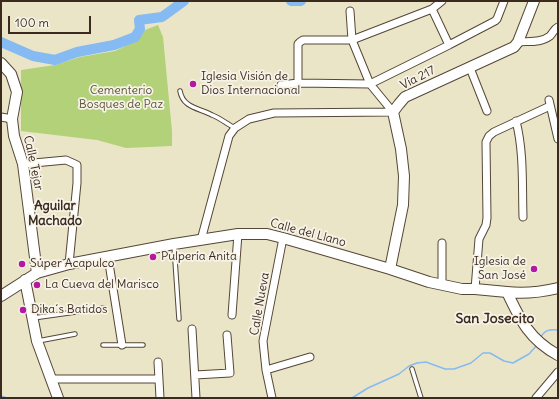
<!DOCTYPE html>
<meta charset="utf-8">
<style>
body{margin:0}
#map{position:relative;width:559px;height:399px;overflow:hidden;background:#ebe5c7;font-family:Delius,sans-serif}
canvas{display:block}
.frame{position:absolute;inset:0;border:2px solid #3b2a1e;pointer-events:none}
.scale{position:absolute;left:8px;top:16px;width:83px;height:18px;box-sizing:border-box;border:2px solid #3b2a1e;border-top:0;padding-left:5px;font-size:12px;line-height:14px;white-space:nowrap;color:#3b2a1e;-webkit-text-stroke:3px #f7f3e8;paint-order:stroke}
</style>
<div id="map">
<canvas width="559" height="399"></canvas>
<div class="frame"></div>
<div class="scale">100 m</div>
</div>
<script>
const ctx = document.querySelector('canvas').getContext('2d');
ctx.lineJoin = 'round';
function fill(path, color) {
  ctx.fillStyle = color;
  ctx.fill(path, 'evenodd');
}
function strokePath(path, color, width, dash) {
  ctx.strokeStyle = color;
  ctx.lineWidth = width;
  ctx.lineCap = dash ? 'butt' : 'round';
  ctx.setLineDash(dash || []);
  ctx.stroke(path);
}
function drawText(font, color, halo, rows, align = 'center') {
  ctx.font = font + ' Delius,sans-serif';
  ctx.lineWidth = 3.5;
  ctx.setLineDash([]);
  ctx.textBaseline = 'middle';
  ctx.strokeStyle = halo;
  ctx.fillStyle = color;
  for (const [text, x, y, turn = 0] of rows) {
    ctx.save();
    ctx.translate(x, y);
    ctx.rotate((+turn || 0) * Math.PI / 180);
    ctx.textAlign = isNaN(turn) ? turn : align;
    if (halo) ctx.strokeText(text, 0, 0);
    ctx.fillText(text, 0, 0);
    ctx.restore();
  }
}
const green = new Path2D(`
 M 158,25 L 163,37 L 172,131 L 172,146 L 126,148 L 97,140 L 21,131 L 21,70 L 55,65 L 80,57 L 115,51 L 138,40 L 145,30 Z`);
const stream = new Path2D(`
 M 540,338 C 545,330 549,329 558,330
 M 1,396 L 7,398
 M 352,398 L 368,388 L 399,374 L 409,366 L 417,363 L 426,362 L 445,369 L 454,369 L 471,363 L 483,353 L 490,353 L 504,361 L 513,363 L 529,354 L 537,345`);
const river = new Path2D(`
 M 291,1 L 301,1
 M 1,42 L 33,56 L 55,60 L 77,52 L 114,45 L 135,37 L 140,29 L 139,20 L 162,17 L 184,1`);
const lane = new Path2D(`
 M 180,91 C 183,108 199,108 212,115 C 220,118 227,124 235,128
 M 174,245 L 179,319
 M 33,318 L 104,308
 M 38,341 L 75,334
 M 103,345 L 143,345
 M 412,369 L 421,398`);
const street = new Path2D(`
 M 432,9 L 449,45
 M 350,11 L 352,40 L 370,84 L 393,112
 M 518,42 C 529,41 541,43 550,36 C 553,33 554,29 558,27
 M 470,68 L 487,111
 M 298,83 L 298,44 L 300,42 L 303,40 L 352,40 L 432,9 L 442,1
 M 281,85 L 298,83 L 370,84 L 449,45 L 495,21 L 497,19 L 504,1
 M 549,100 L 558,139
 M 1,117 L 12,119
 M 516,121 C 524,152 522,185 523,217
 M 23,164 L 66,160 L 77,165 L 77,183 L 69,264
 M 201,240 L 229,136 L 235,128 L 249,119 L 274,113 L 393,112
 M 108,257 L 122,345
 M 442,285 L 442,243
 M 475,289 L 479,239 L 486,225 L 487,218 L 486,142 L 489,136 L 494,132 L 550,106
 M 232,315 L 238,234
 M 192,329 L 196,398
 M 158,362 L 160,398
 M 266,370 L 310,357
 M 195,375 L 230,373 L 227,335
 M 51,379 L 159,379
 M 272,398 L 266,370 L 263,341 L 283,238
 M 536,398 L 558,372`);
const secondary = new Path2D(`
 M 1,63 L 11,74 L 17,92 L 12,119 L 14,136 L 23,164 L 37,273
 M 390,269 L 403,205 L 404,176 L 401,149 L 393,112 L 399,104 L 405,97 L 514,47 L 518,42 L 534,1
 M 25,280 L 37,341 L 58,398
 M 507,292 C 524,294 541,292 558,288
 M 1,296 L 37,273 L 69,264 L 174,244 L 238,234 L 267,234 L 283,238 L 390,269 L 429,282 L 462,289 L 475,289 L 507,292 C 520,320 530,340 558,355`);
const markers = [
 [193,84,4,"#b5179e"],
 [153,257,4,"#b5179e"],
 [22,264,4,"#b5179e"],
 [534,269,4,"#b5179e"],
 [37,285,4,"#b5179e"],
 [23,310,4,"#b5179e"]
];
const poiNames = [
 ["Iglesia Visión de",201,77],
 ["Dios Internacional",201,91],
 ["Pulpería Anita",161,257],
 ["Iglesia de",526,262,"right"],
 ["San José",526,276,"right"],
 ["Súper Acapulco",30,264],
 ["La Cueva del Marisco",45,285],
 ["Dika´s Batidos",31,310]
];
const streetNames = [
 ["Vía 217",418,78,-27],
 ["Calle Tejar",33,163,78],
 ["Calle del Llano",308,233,15],
 ["Calle Nueva",260,304,-80]
];
const parkNames = [
 ["Cementerio",121,91],
 ["Bosques de Paz",121,105]
];
const neighbourhoodNames = [
 ["Aguilar",55,206],
 ["Machado",55,221]
];
const quarterNames = [
 ["San Josecito",495,319]
];
fill(green, '#b2d179');
strokePath(stream, '#85baf3', 1.5);
strokePath(river, '#85baf3', 10);
strokePath(lane, '#554637', 5.5);
strokePath(street, '#554637', 9);
strokePath(secondary, '#554637', 12);
strokePath(lane, '#fff', 3.5);
strokePath(street, '#fff', 7);
strokePath(secondary, '#fff', 10);
for (const [x, y, r, color] of markers) {
  const dot = new Path2D();
  dot.arc(x, y, r, 0, 2 * Math.PI);
  ctx.fillStyle = color;
  ctx.fill(dot);
  strokePath(dot, '#f7f3e8', 1.5);
}
drawText('12px', '#3b2a1e', '#f7f3e8', poiNames, 'left');
drawText('12px', '#3b2a1e', '#f7f3e8', streetNames);
drawText('12px', '#595435', '#f7f3e8', parkNames);
drawText('bold 13px', '#3b2a1e', '#f7f3e8', neighbourhoodNames);
drawText('bold 14px', '#3b2a1e', '#f7f3e8', quarterNames);
</script>
